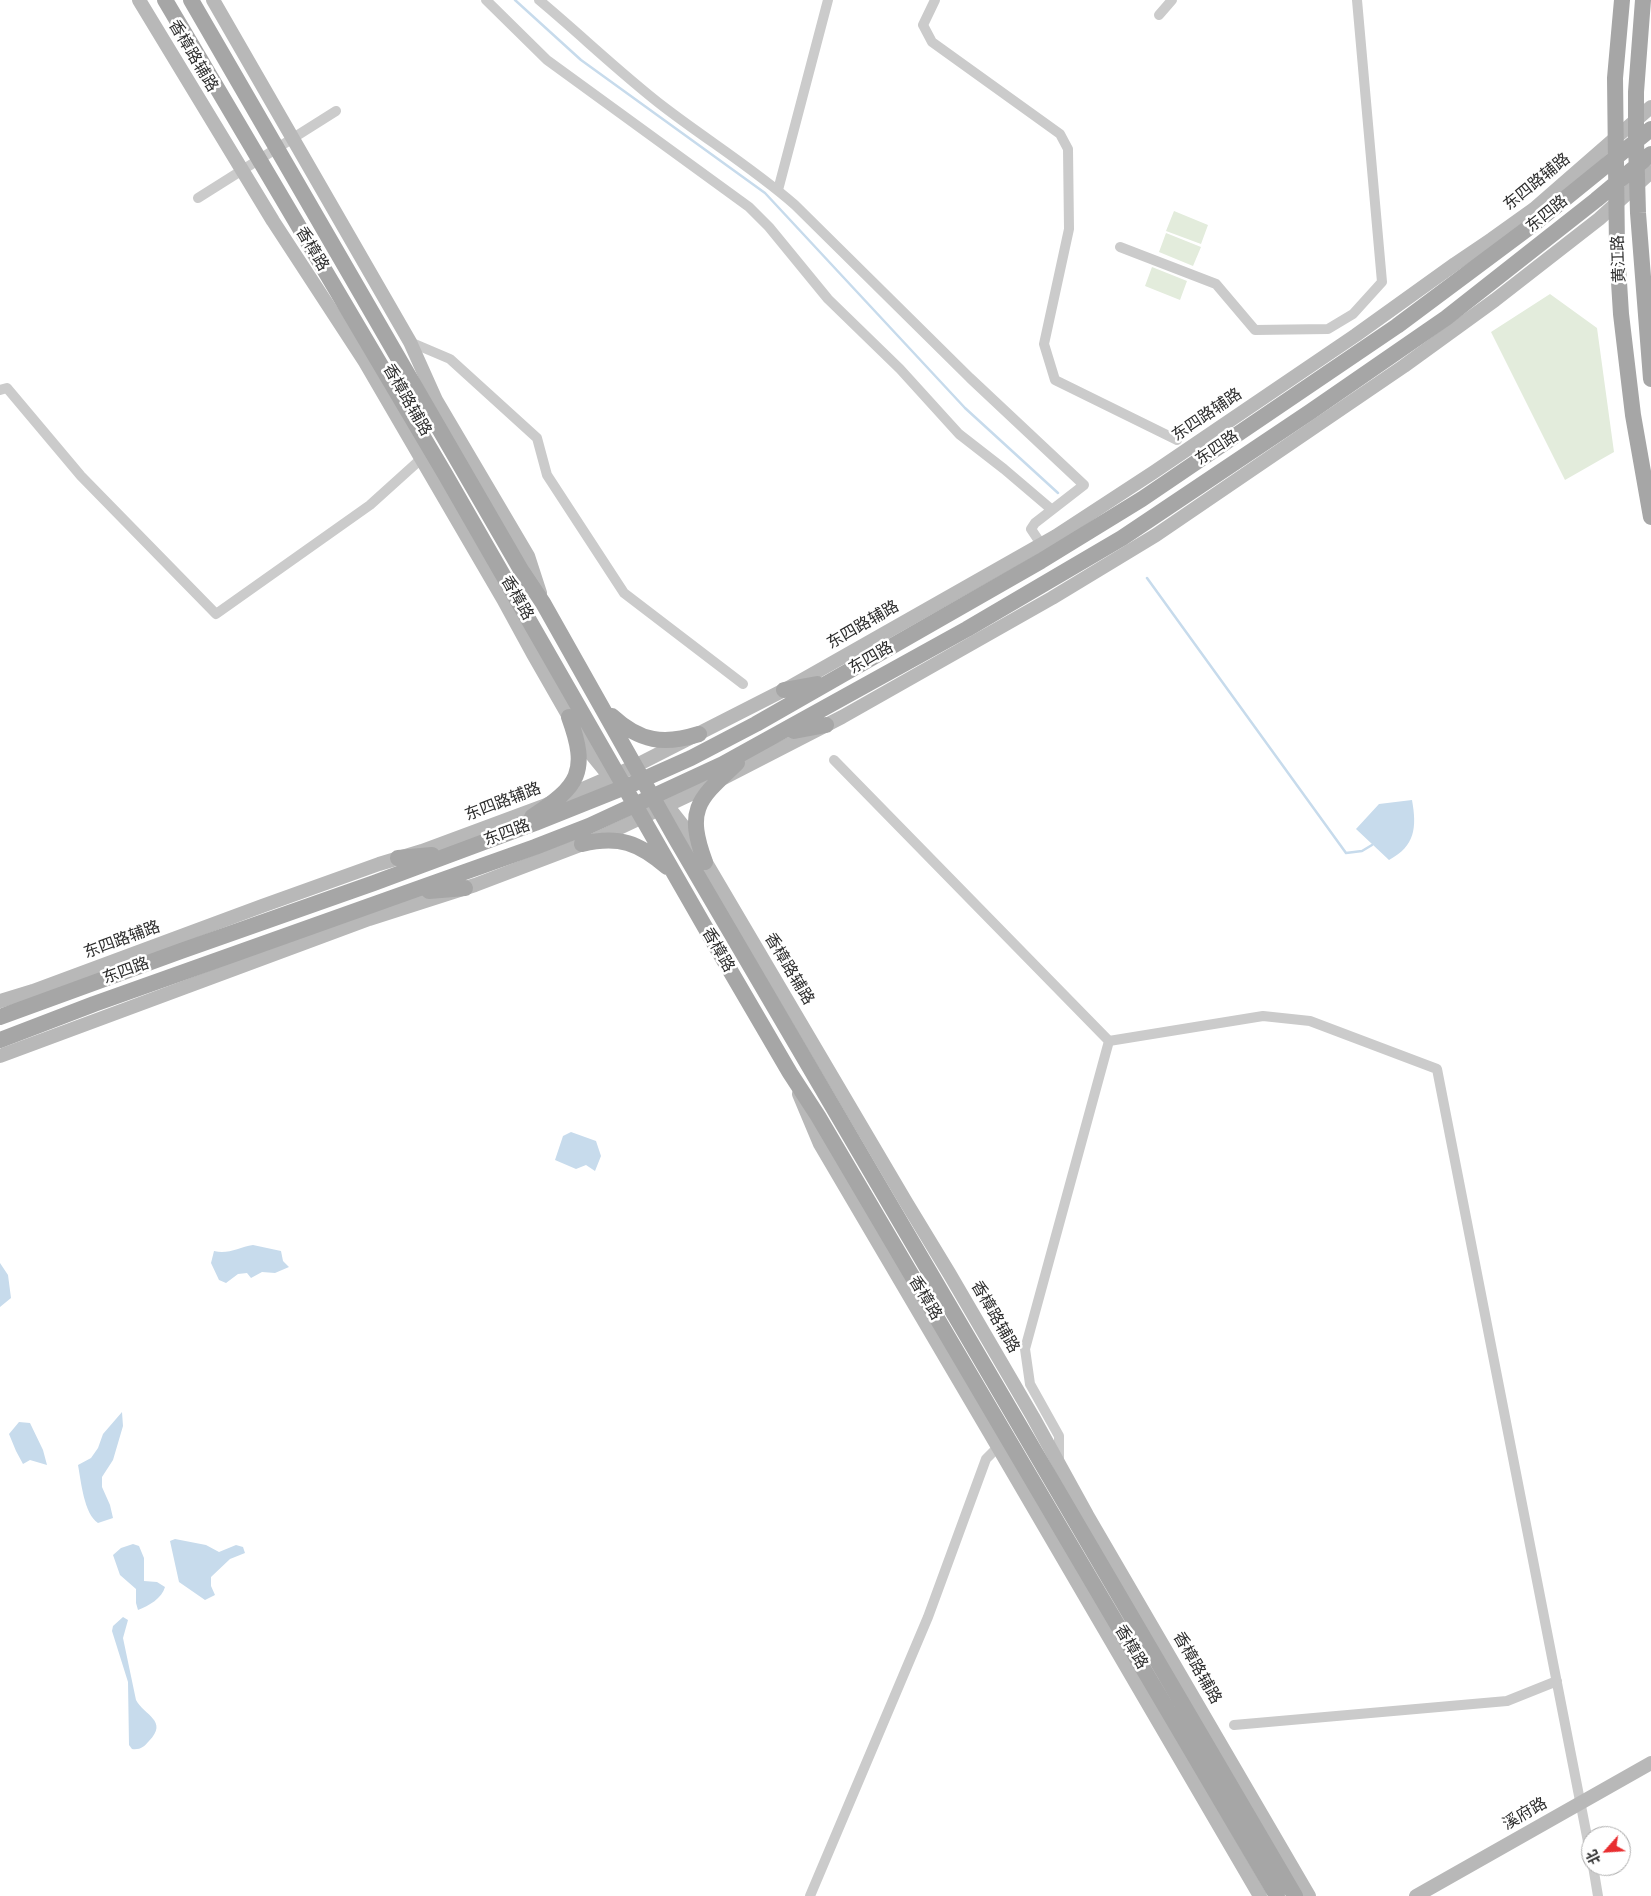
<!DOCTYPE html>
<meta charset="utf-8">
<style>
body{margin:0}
#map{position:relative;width:1651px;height:1896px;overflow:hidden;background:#fff;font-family:"Noto Sans","Noto Sans SC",sans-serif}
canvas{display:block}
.north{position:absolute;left:1581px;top:1826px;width:50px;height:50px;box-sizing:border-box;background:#fff;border:1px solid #ababab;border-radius:50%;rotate:244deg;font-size:14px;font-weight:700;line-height:20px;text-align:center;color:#2e2e2e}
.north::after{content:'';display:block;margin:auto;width:18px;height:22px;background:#e82e30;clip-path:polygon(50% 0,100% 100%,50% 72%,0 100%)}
</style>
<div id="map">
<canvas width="1651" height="1896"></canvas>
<div class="north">北</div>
</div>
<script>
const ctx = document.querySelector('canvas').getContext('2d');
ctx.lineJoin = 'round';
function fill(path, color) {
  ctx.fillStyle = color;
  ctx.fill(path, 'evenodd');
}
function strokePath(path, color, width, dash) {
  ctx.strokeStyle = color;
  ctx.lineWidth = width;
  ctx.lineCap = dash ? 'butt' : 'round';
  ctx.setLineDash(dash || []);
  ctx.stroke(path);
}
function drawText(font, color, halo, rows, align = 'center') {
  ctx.font = font + ' "Noto Sans","Noto Sans SC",sans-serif';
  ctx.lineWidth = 5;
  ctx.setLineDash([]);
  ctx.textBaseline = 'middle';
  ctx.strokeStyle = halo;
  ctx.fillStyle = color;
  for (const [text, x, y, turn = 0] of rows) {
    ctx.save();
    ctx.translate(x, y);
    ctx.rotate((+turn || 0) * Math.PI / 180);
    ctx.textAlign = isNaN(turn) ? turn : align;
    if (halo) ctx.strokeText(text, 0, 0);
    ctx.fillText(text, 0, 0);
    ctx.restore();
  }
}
const green = new Path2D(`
 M 1174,211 L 1208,225 L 1201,244 L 1166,231 Z
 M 1166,233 L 1201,247 L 1193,266 L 1159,252 Z
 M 1152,267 L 1187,281 L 1180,300 L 1145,286 Z
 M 1550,294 L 1597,328 L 1614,452 L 1565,480 L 1491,332 Z`);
const water = new Path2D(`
 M 1412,800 C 1417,828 1415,846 1389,860 L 1356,829 L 1379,804 Z
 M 571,1132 L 596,1141 L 601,1156 L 595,1171 L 586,1165 L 576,1169 L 555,1160 L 563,1136 Z
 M 253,1245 L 281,1251 L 283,1261 L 289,1267 L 275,1273 L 262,1272 L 251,1278 L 247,1273 L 238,1274 L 226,1283 L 219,1280 L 211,1263 L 214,1251 C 228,1255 239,1247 253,1245 Z
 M 0,1263 L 8,1275 L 11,1298 L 0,1307 Z
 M 122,1412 L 123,1426 L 113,1460 L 102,1477 L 102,1487 L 110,1505 L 113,1518 L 98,1523 C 84,1514 81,1481 78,1465 L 91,1458 L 98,1448 L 103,1434 Z
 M 19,1422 L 30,1423 L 43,1450 L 47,1465 L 30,1460 L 23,1464 L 16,1451 L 9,1434 Z
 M 175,1539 L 206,1545 L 219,1552 L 236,1545 L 243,1547 L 245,1553 L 230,1559 L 211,1577 L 211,1586 L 215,1595 L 205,1600 L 179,1582 L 170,1541 Z
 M 133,1544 L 139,1546 L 144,1558 L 144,1581 L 157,1582 L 165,1587 C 162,1598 149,1606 138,1610 L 136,1603 L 136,1589 L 120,1575 L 113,1555 L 121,1548 Z
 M 123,1617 L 128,1620 L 123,1638 L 136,1700 C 144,1715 169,1721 149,1741 C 144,1747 140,1750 132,1749 L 129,1745 L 128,1682 L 112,1631 L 113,1626 Z`);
const stream = new Path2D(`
 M 515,0 L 581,60 L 765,193 L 965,408 L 1058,493
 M 1147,578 L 1346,853 L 1362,851 L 1372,845`);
const street = new Path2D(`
 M 486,0 L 547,60 L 749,207 L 769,227 L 828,299 L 900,369 L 959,434 L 1004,469 L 1051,509
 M 539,0 C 581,35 620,73 664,107 C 707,140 754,169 795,205 L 970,378 L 1084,485 L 1035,523 L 1031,529 L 1041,544
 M 935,0 L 923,25 L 932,42 L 1060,134 L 1068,149 L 1069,229 L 1044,344 L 1055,380 L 1177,440
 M 1159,15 L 1172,0
 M 778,190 L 828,0
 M 198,198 L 336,111
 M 1120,247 L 1216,284 L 1255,330 L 1328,329 L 1353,314 L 1382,282 L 1357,0
 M 410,342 L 450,359 L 537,438 L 547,475 L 624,593 L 743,684
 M 0,390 L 7,388 L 81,476 L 216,614 L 370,505 L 421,459
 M 834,760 L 1109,1041
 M 1109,1041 L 1263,1016 L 1310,1021 L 1437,1069 L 1591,1857
 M 1059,1464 L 1059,1436 L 1030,1384 L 1025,1349 L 1109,1041
 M 1234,1725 L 1507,1701 L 1557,1681
 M 1593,1866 L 1598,1896
 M 810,1896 L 928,1617 L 986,1459 L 998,1447`);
const secondary = new Path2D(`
 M 139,0 L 273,221 L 365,362 L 503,599 L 533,654 L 588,750 L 615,783
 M 213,0 L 410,342 L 436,400 L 528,556 L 540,593
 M 662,799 L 688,832 L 906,1202 L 949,1273 L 1033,1417 L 1087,1515 L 1309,1896
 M 0,1001 L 33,991 L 262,906 L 379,864 L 422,851 L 546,805 L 629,769 L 788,688 L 1056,536 L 1154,472 L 1356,335 L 1455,264 L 1492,239 L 1534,209 L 1651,107
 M 0,1056 L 369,919 L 475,885 L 596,839 L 704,788 L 842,717 L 1052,598 L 1156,535 L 1404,366 L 1495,300 L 1599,219 L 1651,172
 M 799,1094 L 820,1144 L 998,1447 L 1260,1896
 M 1416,1896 L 1651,1763`);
const primary = new Path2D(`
 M 165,0 L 445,474 L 717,948 L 790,1073 L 818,1116 L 1277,1896
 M 191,0 L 521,570 L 543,603 L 676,839 L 1295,1896
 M 1622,0 L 1615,78 L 1617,250 L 1621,314 L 1633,415 L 1651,517
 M 1643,0 L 1636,92 L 1636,141 L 1638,213 L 1651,379
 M 784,690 L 817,684
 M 612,716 C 640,742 664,745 699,734
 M 794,731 L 826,725
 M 532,817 C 579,786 589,772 569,717
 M 582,844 C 619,835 639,843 667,867
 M 398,858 L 432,855
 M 705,862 C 685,808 699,799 737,763
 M 429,891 L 465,888
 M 0,1017 L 181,951 L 374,883 L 535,823 L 635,783 L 691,758 L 756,724 L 1041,561 L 1142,499 L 1397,326 L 1535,223 L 1651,129
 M 0,1040 L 94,1004 L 535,847 L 589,826 L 723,764 L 967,629 L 1122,538 L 1310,412 L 1446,318 L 1596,200 L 1651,154`);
const streetNames = [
 ["香樟路辅路",193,56,59],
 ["东四路辅路",1537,182,-39],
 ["东四路",1547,214,-39],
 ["香樟路",312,249,59],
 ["黄江路",1619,259,-92],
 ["香樟路辅路",407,400,60],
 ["东四路辅路",1207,415,-34],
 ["东四路",1217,448,-34],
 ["香樟路",517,598,60],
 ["东四路辅路",863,625,-30],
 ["东四路",871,658,-30],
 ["东四路辅路",503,802,-21],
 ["东四路",507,833,-20],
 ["东四路辅路",122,940,-20],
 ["香樟路",718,950,60],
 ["香樟路辅路",789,969,59],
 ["东四路",126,971,-20],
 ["香樟路",925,1298,59],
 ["香樟路辅路",995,1317,60],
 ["香樟路",1131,1647,59],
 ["香樟路辅路",1197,1668,60],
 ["溪府路",1525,1814,-30]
];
fill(green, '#e3ecdc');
fill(water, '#c7dbec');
strokePath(stream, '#c7dbec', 2.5);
strokePath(street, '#cbcbcb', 10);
strokePath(secondary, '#b8b8b8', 14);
strokePath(primary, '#a6a6a6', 16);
drawText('16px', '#2e2e2e', '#fff', streetNames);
</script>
